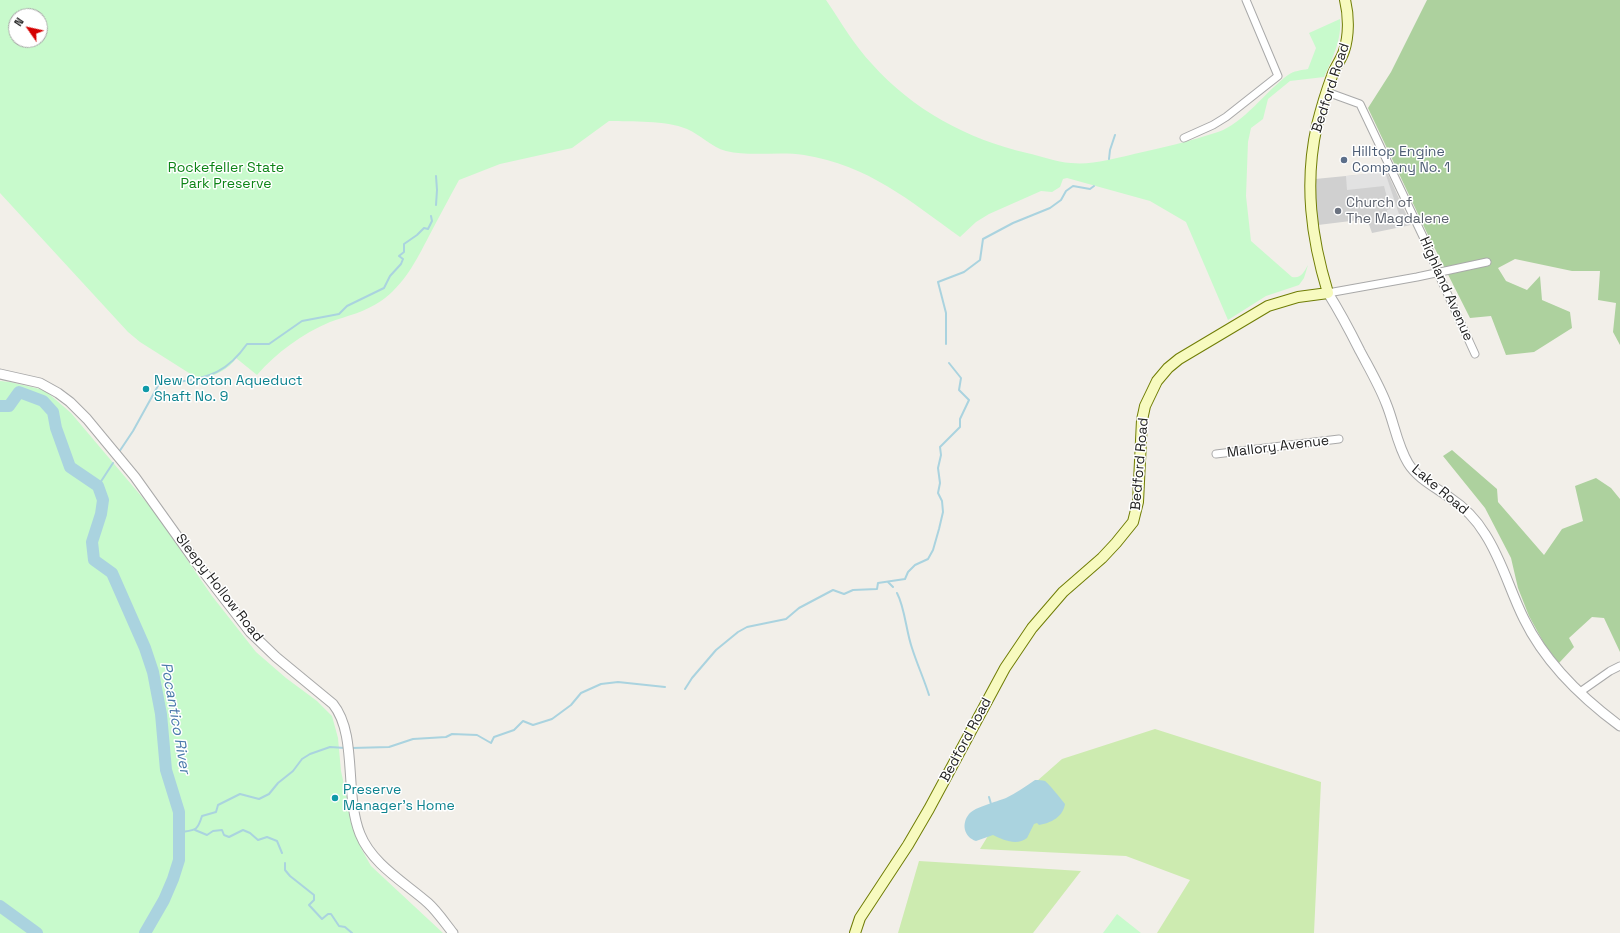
<!DOCTYPE html>
<style>
body{margin:0}
#map{position:relative;width:1620px;height:933px;overflow:hidden;background:#f2efe9;font-family:"Space Grotesk",sans-serif}
canvas{display:block}
.north{position:absolute;left:8px;top:8px;width:40px;height:40px;box-sizing:border-box;background:#fff;border:1px solid #a7a7a7;border-radius:50%;rotate:304deg;font-size:11px;font-weight:700;line-height:16px;text-align:center;color:#222}
.north::after{content:'';display:block;margin:auto;width:14px;height:18px;background:#d40000;clip-path:polygon(50% 0,100% 100%,50% 72%,0 100%)}
</style>
<div id="map">
<canvas width="1620" height="933"></canvas>
<div class="north">N</div>
</div>
<script>
const ctx = document.querySelector('canvas').getContext('2d');
ctx.lineJoin = 'round';
function fill(path, color) {
  ctx.fillStyle = color;
  ctx.fill(path, 'evenodd');
}
function strokePath(path, color, width, dash) {
  ctx.strokeStyle = color;
  ctx.lineWidth = width;
  ctx.lineCap = dash ? 'butt' : 'round';
  ctx.setLineDash(dash || []);
  ctx.stroke(path);
}
function drawText(font, color, halo, rows, align = 'center') {
  ctx.font = font + ' "Space Grotesk",sans-serif';
  ctx.lineWidth = 3;
  ctx.setLineDash([]);
  ctx.textBaseline = 'middle';
  ctx.strokeStyle = halo;
  ctx.fillStyle = color;
  for (const [text, x, y, turn = 0] of rows) {
    ctx.save();
    ctx.translate(x, y);
    ctx.rotate((+turn || 0) * Math.PI / 180);
    ctx.textAlign = isNaN(turn) ? turn : align;
    if (halo) ctx.strokeText(text, 0, 0);
    ctx.fillText(text, 0, 0);
    ctx.restore();
  }
}
const religious = new Path2D(`
 M 1387,172 L 1411,225 L 1372,233 L 1367,219 L 1318,225 L 1316,214 L 1315,179 Z`);
const grass = new Path2D(`
 M 1155,729 L 1321,782 L 1314,933 L 1157,933 L 1190,880 L 1126,856 L 980,849 L 1003,811 L 1062,759 Z
 M 919,861 L 1081,871 L 1033,933 L 898,933 Z`);
const forest = new Path2D(`
 M 1427,0 L 1620,0 L 1620,345 L 1613,332 L 1616,303 L 1598,300 L 1600,271 L 1572,271 L 1515,259 L 1498,268 L 1506,281 L 1527,290 L 1540,276 L 1542,300 L 1570,312 L 1572,328 L 1534,352 L 1506,355 L 1491,316 L 1470,318 L 1427,233 L 1368,108 L 1391,72 Z
 M 1452,450 L 1497,489 L 1498,502 L 1544,555 L 1562,529 L 1583,521 L 1575,486 L 1596,478 L 1611,488 L 1620,499 L 1620,652 L 1604,618 L 1592,617 L 1569,638 L 1574,647 L 1559,663 L 1546,647 L 1529,616 L 1518,588 L 1511,558 L 1485,508 L 1443,456 Z`);
const park = new Path2D(`
 M 0,0 L 826,0 C 841,22 854,45 872,64 C 913,110 967,139 1027,153 C 1041,156 1056,162 1071,163 C 1092,165 1113,159 1134,154 C 1162,148 1190,141 1218,132 C 1243,124 1267,90 1288,75 C 1293,71 1302,70 1308,69 L 1316,48 L 1309,33 L 1340,19 C 1342,39 1332,60 1324,77 L 1290,81 L 1268,99 L 1263,119 L 1251,128 L 1248,142 L 1246,196 L 1251,241 L 1292,277 C 1301,279 1304,272 1308,265 L 1304,278 L 1299,285 L 1266,296 L 1228,320 L 1186,222 L 1150,201 L 1067,178 L 1063,179 L 1060,187 L 1052,192 L 1041,191 L 989,214 L 976,222 L 960,237 C 910,201 868,165 804,155 C 779,151 751,157 726,151 C 711,147 701,135 687,129 C 665,120 632,122 609,121 L 572,148 L 500,164 L 459,180 C 449,198 439,217 429,236 C 416,261 404,285 381,301 C 365,312 347,316 330,322 C 302,334 277,352 257,375 L 236,358 C 230,369 212,377 200,380 L 140,342 L 128,332 L 0,193 ZM 16,16 L 40,16 L 40,40 L 16,40 Z
 M 0,381 L 10,382 L 40,389 L 48,393 L 71,413 L 153,510 L 212,596 L 256,652 L 286,678 L 317,701 L 332,716 L 338,738 L 341,771 L 351,817 L 362,850 L 371,866 L 443,933 L 0,933 Z
 M 1117,914 L 1141,933 L 1103,933 Z`);
const parking = new Path2D(`
 M 1385,172 L 1399,214 L 1403,214 L 1405,219 L 1388,221 L 1387,210 L 1390,209 L 1384,186 L 1347,190 L 1346,176 Z`);
const water = new Path2D(`
 M 1035,780 C 1038,780 1042,780 1045,781 C 1048,783 1063,801 1065,804 C 1063,817 1051,823 1039,825 L 1037,823 L 1034,824 L 1027,838 C 1017,846 1003,840 993,835 L 976,841 C 964,837 961,824 969,814 C 975,807 996,802 1006,798 C 1016,793 1026,786 1035,780 Z`);
const stream = new Path2D(`
 M 1109,159 L 1110,150 L 1115,135
 M 436,205 L 437,190 L 436,176
 M 946,344 L 946,313 L 938,282 L 964,272 L 980,260 L 983,239 L 1013,223 L 1050,208 L 1061,200 L 1066,191 L 1073,186 L 1090,189 L 1094,186
 M 119,452 L 133,431 L 159,384 C 166,382 172,383 178,382 C 210,378 228,371 247,344 L 269,344 L 302,321 L 339,314 L 347,306 L 384,288 L 390,276 L 401,264 L 403,259 L 399,256 L 404,252 L 404,244 L 417,235 L 424,228 L 428,229 L 432,221 L 431,216
 M 98,486 L 113,463
 M 888,582 L 893,587
 M 897,593 C 905,608 906,631 912,648 C 917,664 924,679 929,695
 M 685,689 L 692,678 L 716,650 L 738,632 L 747,627 L 786,619 L 799,608 L 833,590 L 844,594 L 853,590 L 877,589 L 878,583 L 905,579 L 908,572 L 915,565 L 928,559 L 933,550 L 939,529 L 943,512 L 942,501 L 938,493 L 940,483 L 938,468 L 941,455 L 940,447 L 960,427 L 960,419 L 969,400 L 959,390 L 961,378 L 949,363
 M 352,748 L 389,747 L 413,739 L 446,737 L 452,734 L 477,735 L 491,743 L 494,737 L 514,730 L 523,721 L 533,725 L 552,719 L 571,705 L 581,693 L 601,684 L 618,682 L 665,687
 M 989,797 L 991,804
 M 195,830 L 207,835 L 213,831 L 222,830 L 224,835 L 229,837 L 243,830 L 250,833 L 258,840 L 267,837 L 277,841 L 282,853
 M 180,832 C 195,830 197,832 202,816 L 216,812 L 218,805 L 240,794 L 259,799 L 269,794 L 278,783 L 293,771 L 302,759 L 310,754 L 330,747 L 345,748
 M 285,863 L 285,870 L 290,876 L 314,895 L 314,900 L 309,905 L 322,919 L 328,914 L 331,914 L 339,926 L 345,927 L 352,933`);
const river = new Path2D(`
 M 0,406 L 9,406 L 19,392 L 43,401 L 53,412 L 56,428 L 70,467 L 98,486 L 103,500 L 101,514 L 92,542 L 94,560 L 112,573 L 145,648 L 153,672 L 161,714 L 166,770 L 179,812 L 179,860 L 173,879 L 164,900 L 145,933
 M 0,906 L 37,933`);
const minor = new Path2D(`
 M 1327,92 L 1360,104 L 1427,245 L 1438,273 L 1475,354
 M 1184,138 L 1213,125 L 1226,117 L 1278,76 L 1246,0
 M 1328,293 L 1417,277 L 1487,262
 M 1216,454 L 1339,439
 M 1580,692 L 1610,671 L 1620,666`);
const tertiary = new Path2D(`
 M 1328,293 C 1340,312 1350,331 1360,351 C 1369,368 1379,385 1386,403 C 1394,422 1397,445 1408,463 C 1417,478 1435,487 1449,497 C 1464,507 1476,519 1485,534 C 1502,560 1510,591 1524,619 C 1545,662 1582,698 1620,726
 M 0,374 L 40,383 L 58,393 L 70,402 L 87,419 L 135,477 L 195,561 L 250,632 L 276,657 L 333,704 C 358,735 344,794 360,834 C 372,864 404,882 428,903 C 437,911 445,923 453,933`);
const secondary = new Path2D(`
 M 855,933 L 860,918 L 908,845 L 929,809 L 1005,668 L 1032,628 L 1063,592 L 1102,558 L 1116,543 L 1133,522 L 1138,502 L 1142,420 L 1145,406 L 1157,381 L 1168,368 L 1179,359 L 1268,306 L 1298,297 L 1328,293 C 1311,237 1304,183 1317,125 C 1321,109 1326,92 1332,76 C 1335,67 1341,60 1344,51 C 1349,36 1349,16 1345,0`);
const markers = [
 [1344,160,4,"#5c6f8a"],
 [1338,211,4,"#6b7280"],
 [146,389,4,"#0f9aa8"],
 [335,798,4,"#0f9aa8"]
];
const streetNames = [
 ["Bedford Road",1331,88,-72],
 ["Highland Avenue",1446,289,66],
 ["Mallory Avenue",1278,447,-7],
 ["Bedford Road",1140,464,-85],
 ["Lake Road",1440,490,40],
 ["Sleepy Hollow Road",219,588,52],
 ["Bedford Road",966,740,-62]
];
const serviceNames = [
 ["Hilltop Engine",1352,152],
 ["Company No. 1",1352,168]
];
const parkNames = [
 ["Rockefeller State",226,168],
 ["Park Preserve",226,184]
];
const worshipNames = [
 ["Church of",1346,203],
 ["The Magdalene",1346,219]
];
const cultureNames = [
 ["New Croton Aqueduct",154,381],
 ["Shaft No. 9",154,397],
 ["Preserve",343,790],
 ["Manager's Home",343,806]
];
const waterNames = [
 ["Pocantico River",175,718,80]
];
fill(religious, '#d0d0d0');
fill(grass, '#cdebb0');
fill(forest, '#add19e');
fill(park, '#c8facc');
fill(parking, '#e2e2e2');
fill(water, '#aad3df');
strokePath(stream, '#aad3df', 2);
strokePath(river, '#aad3df', 12);
strokePath(minor, '#a9a9a9', 9);
strokePath(tertiary, '#a9a9a9', 11);
strokePath(secondary, '#707d05', 12);
strokePath(minor, '#fff', 7);
strokePath(tertiary, '#fff', 9);
strokePath(secondary, '#f7fabf', 10);
for (const [x, y, r, color] of markers) {
  const dot = new Path2D();
  dot.arc(x, y, r, 0, 2 * Math.PI);
  ctx.fillStyle = color;
  ctx.fill(dot);
  strokePath(dot, '#fff', 1.5);
}
drawText('14px', '#222', '#fff', streetNames);
drawText('14px', '#4e5e75', '#fff', serviceNames, 'left');
drawText('14px', '#0c8416', '#fff', parkNames);
drawText('14px', '#5b616d', '#fff', worshipNames, 'left');
drawText('14px', '#0d838f', '#fff', cultureNames, 'left');
drawText('italic 15px', '#4a7aab', '#fff', waterNames);
</script>
